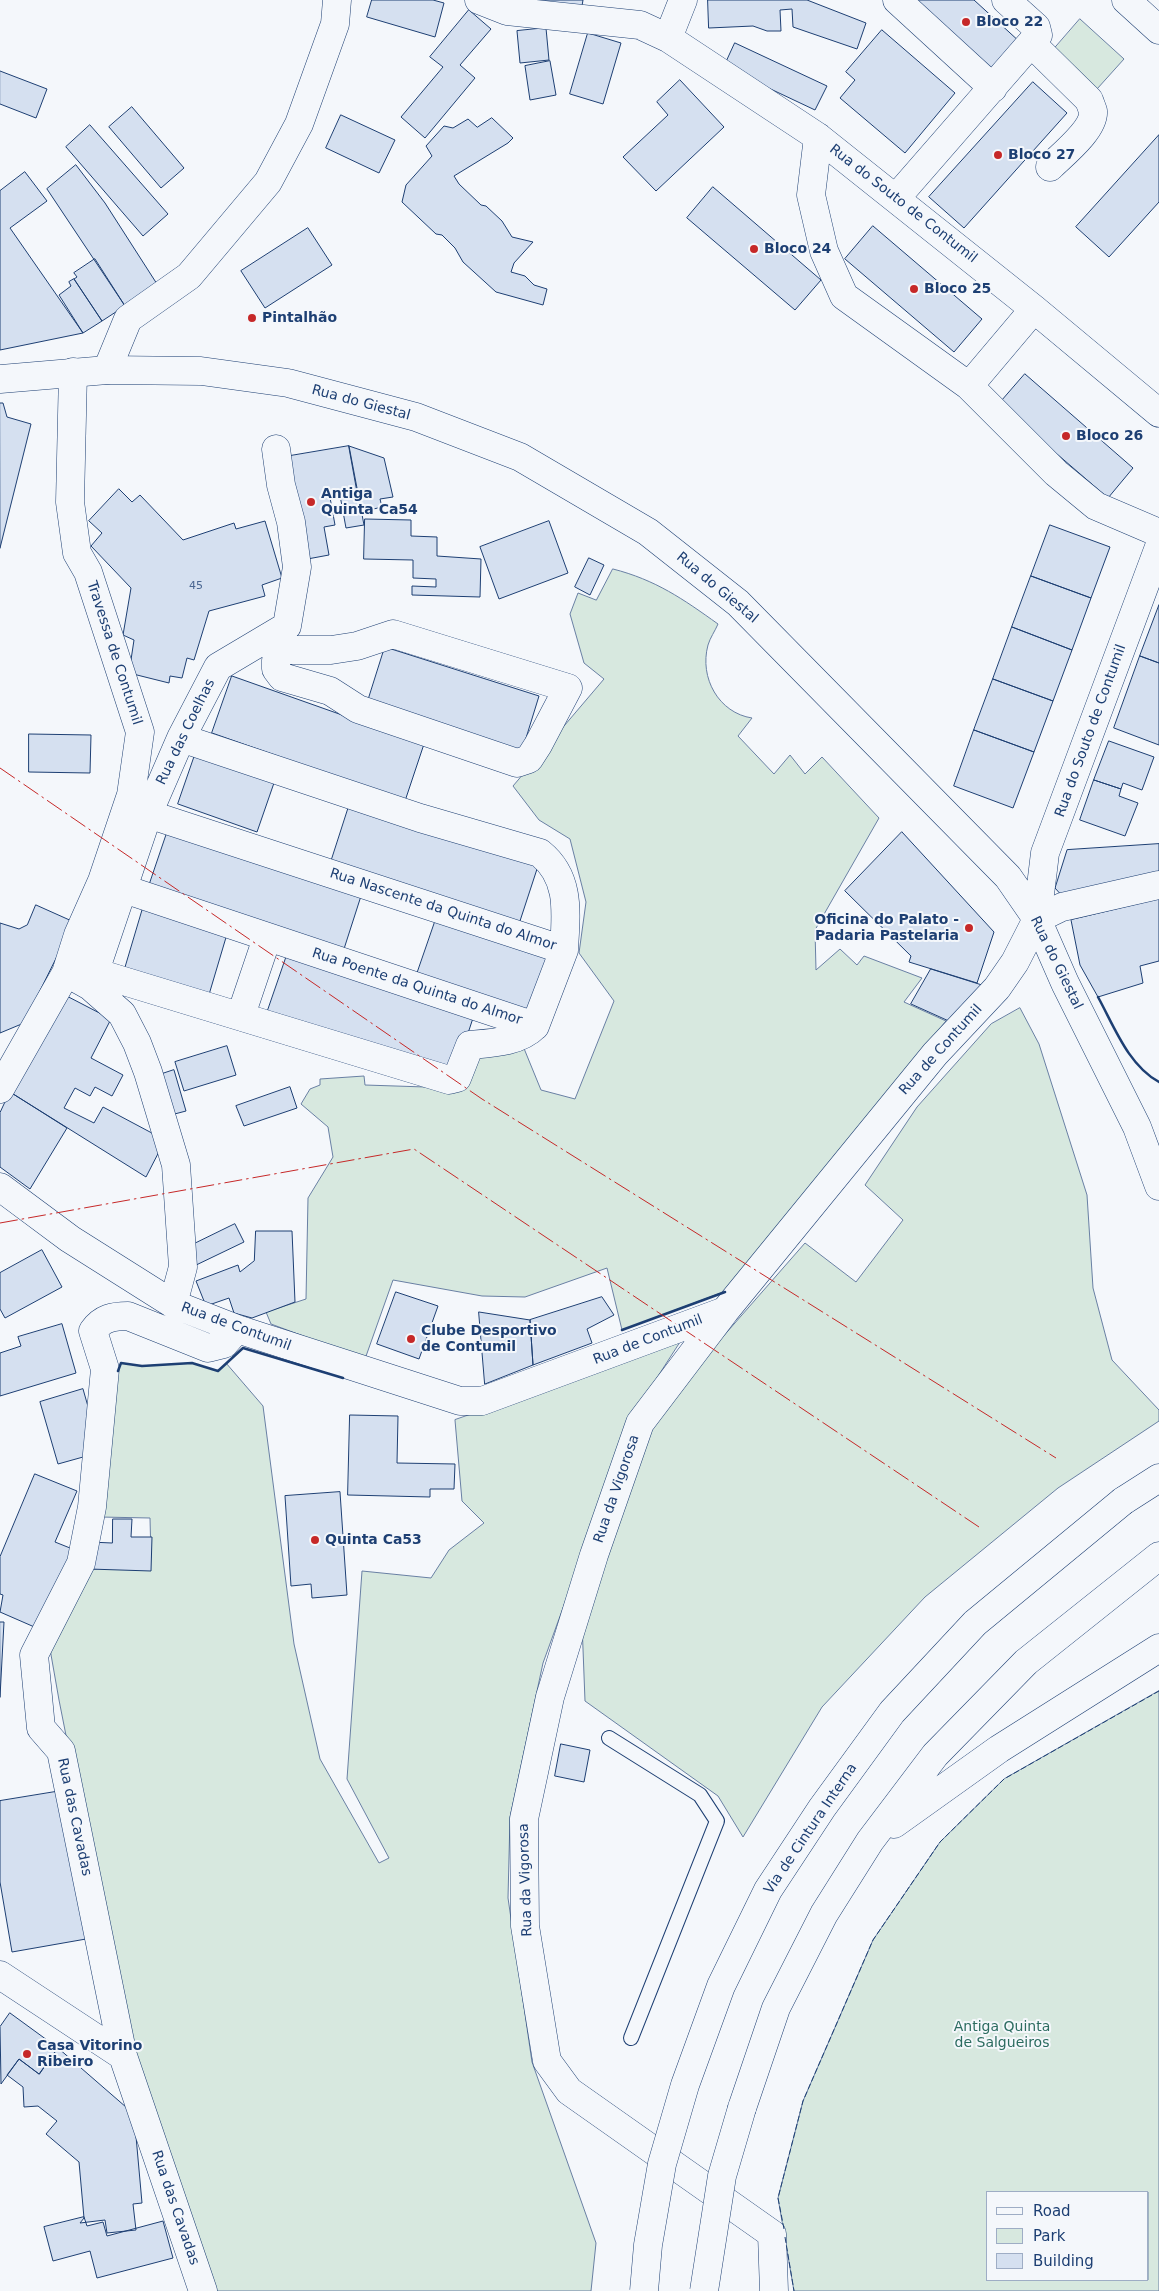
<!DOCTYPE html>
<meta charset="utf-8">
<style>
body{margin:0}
#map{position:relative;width:1159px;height:2291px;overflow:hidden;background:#f4f7fb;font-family:"DejaVu Sans",sans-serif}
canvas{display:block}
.legend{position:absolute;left:986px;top:2191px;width:162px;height:90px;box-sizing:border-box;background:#f4f7fb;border:1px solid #9eadc5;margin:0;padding:6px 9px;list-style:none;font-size:15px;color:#1d3f73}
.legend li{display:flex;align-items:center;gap:10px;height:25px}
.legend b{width:25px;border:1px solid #9eadc5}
</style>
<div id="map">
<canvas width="1159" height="2291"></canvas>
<ul class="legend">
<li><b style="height:6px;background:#f4f7fb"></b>Road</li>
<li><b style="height:14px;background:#d7e8df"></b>Park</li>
<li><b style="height:14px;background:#d5e0f0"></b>Building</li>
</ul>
</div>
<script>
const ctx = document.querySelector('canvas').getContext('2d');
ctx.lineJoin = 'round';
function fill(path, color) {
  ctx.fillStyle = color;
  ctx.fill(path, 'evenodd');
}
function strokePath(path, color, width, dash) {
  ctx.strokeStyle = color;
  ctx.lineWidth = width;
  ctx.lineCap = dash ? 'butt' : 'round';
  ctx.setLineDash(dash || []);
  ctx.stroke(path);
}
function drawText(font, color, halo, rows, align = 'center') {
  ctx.font = font + ' "DejaVu Sans",sans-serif';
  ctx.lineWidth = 4;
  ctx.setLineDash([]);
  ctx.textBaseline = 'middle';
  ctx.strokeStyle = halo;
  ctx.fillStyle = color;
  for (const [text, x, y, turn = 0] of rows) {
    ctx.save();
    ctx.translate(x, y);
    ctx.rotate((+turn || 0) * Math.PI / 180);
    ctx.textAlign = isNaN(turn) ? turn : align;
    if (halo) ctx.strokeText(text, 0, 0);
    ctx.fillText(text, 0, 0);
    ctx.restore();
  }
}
const green = new Path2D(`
 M 1080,19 L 1124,59 L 1097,89 L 1054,49 Z
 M 613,569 C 656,580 683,599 718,624 C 715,631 710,638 708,645 C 699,678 719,713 752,718 L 738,736 L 774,774 L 790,755 L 805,774 L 822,757 L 879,818 L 815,930 L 816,970 L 840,949 L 857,965 L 864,956 L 922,978 L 904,1002 L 946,1021 L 726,1291 L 622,1330 L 607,1268 L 525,1297 L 482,1296 L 393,1280 L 365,1359 L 271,1324 L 266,1312 L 306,1299 L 308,1198 L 333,1157 L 328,1127 L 301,1104 L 310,1089 L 320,1085 L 320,1079 L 364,1076 L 365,1085 L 456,1088 L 471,1051 L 523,1046 L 541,1090 L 575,1099 L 614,1001 L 579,953 L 586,902 L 570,839 L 539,820 L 513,786 L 604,679 L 584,663 L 570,614 L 578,593 L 596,600 Z
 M 1020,1008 L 1039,1044 L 1087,1195 L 1093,1288 L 1112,1360 L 1159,1410 L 1159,1421 L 1058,1488 L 925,1597 L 822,1707 L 743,1837 L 718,1796 L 585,1701 L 582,1623 L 646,1435 L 692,1372 L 805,1243 L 856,1282 L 903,1220 L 865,1185 L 917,1107 L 991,1024 Z
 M 680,1342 L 633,1415 L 543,1663 L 510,1817 L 508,1898 L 532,2062 L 596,2243 L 591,2291 L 211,2291 L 132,2053 L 95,1882 L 59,1700 L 50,1649 L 91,1570 L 151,1558 L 150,1518 L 100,1517 L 111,1387 L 121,1363 L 142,1366 L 192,1363 L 218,1371 L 226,1363 L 263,1406 L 294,1644 L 320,1759 L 379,1863 L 389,1858 L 347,1779 L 362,1571 L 431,1578 L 449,1550 L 484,1523 L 462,1501 L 455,1420 Z
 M 1159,1691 L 1159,2291 L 794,2291 L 778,2198 L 803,2101 L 873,1940 L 940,1842 L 1004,1779 ZM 988,2192 L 1148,2192 L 1148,2280 L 988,2280 Z`);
const building = new Path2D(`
 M 372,0 L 433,0 L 444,3 L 435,37 L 367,17 Z
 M 508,0 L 583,0 L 581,12 Z
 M 708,0 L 807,0 L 866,23 L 857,49 L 793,27 L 792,9 L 780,10 L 781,31 L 767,31 L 753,26 L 709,28 Z
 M 911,0 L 974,0 L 1021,43 L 993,75 Z
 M 469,10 L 491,29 L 460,65 L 475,78 L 425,138 L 401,117 L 443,67 L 430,57 Z
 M 546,28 L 549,60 L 520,63 L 517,31 Z
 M 882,30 L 955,93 L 905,153 L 840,98 L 855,80 L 846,72 Z
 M 588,33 L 621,43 L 603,104 L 570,94 Z
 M 735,43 L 827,86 L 815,110 L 724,67 Z
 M 550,61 L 556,95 L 530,100 L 525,66 Z
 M 0,71 L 47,89 L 36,118 L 0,104 Z
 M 680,80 L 724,127 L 656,191 L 623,157 L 668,115 L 657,102 Z
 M 1033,82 L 1067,113 L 964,228 L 929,197 Z
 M 132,107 L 184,168 L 161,188 L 109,127 Z
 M 341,115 L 395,140 L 379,173 L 326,148 Z
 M 492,118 L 513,138 L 508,143 L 454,176 L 459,184 L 481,205 L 486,206 L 502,221 L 512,237 L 533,242 L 514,263 L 511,272 L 525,276 L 534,285 L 547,289 L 543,305 L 496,292 L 463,262 L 455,248 L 442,235 L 436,234 L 402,202 L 406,185 L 432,156 L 426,146 L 444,126 L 453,128 L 468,119 L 477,127 Z
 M 90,125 L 168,214 L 143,236 L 66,147 Z
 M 1159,135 L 1159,202 L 1109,257 L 1076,227 Z
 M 76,165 L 105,203 L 157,284 L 125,306 L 47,189 Z
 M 25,172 L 47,201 L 10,228 L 83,333 L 0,350 L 0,191 Z
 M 713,187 L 821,280 L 795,310 L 687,218 Z
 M 873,226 L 982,319 L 954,352 L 845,259 Z
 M 308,228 L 332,265 L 265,308 L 241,271 Z
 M 95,259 L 125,306 L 102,321 L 74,279 L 77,277 L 74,273 Z
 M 74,279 L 102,321 L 83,333 L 59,295 L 71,286 L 69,282 Z
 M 1025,374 L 1133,468 L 1108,498 L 999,404 Z
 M 0,403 L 3,403 L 7,417 L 31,424 L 0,548 Z
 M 349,446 L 364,525 L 346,528 L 339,490 L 329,492 L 335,525 L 324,527 L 329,555 L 302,560 L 284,457 Z
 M 349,446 L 384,458 L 393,497 L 380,499 L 382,507 L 361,512 Z
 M 119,489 L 132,502 L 140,495 L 183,540 L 234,523 L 236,529 L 265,521 L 282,578 L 262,585 L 265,596 L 209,611 L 194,660 L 187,658 L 182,678 L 170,676 L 169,683 L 129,673 L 134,640 L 123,635 L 131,588 L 91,546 L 102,533 L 89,521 Z
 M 365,519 L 411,520 L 411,536 L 437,537 L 437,556 L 481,559 L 480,597 L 412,595 L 412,586 L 436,587 L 436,579 L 413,578 L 413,560 L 364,559 Z
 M 549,521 L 568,573 L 499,599 L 480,547 Z
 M 1050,525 L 1110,547 L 1091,598 L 1031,576 Z
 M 589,558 L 604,565 L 590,595 L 575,587 Z
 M 1031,576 L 1091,598 L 1072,650 L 1012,627 Z
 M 1159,605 L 1159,663 L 1140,656 Z
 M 1012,627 L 1072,650 L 1053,701 L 993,679 Z
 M 385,647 L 539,696 L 522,751 L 368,701 Z
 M 1140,656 L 1159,663 L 1159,745 L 1114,728 Z
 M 232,676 L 424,744 L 405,801 L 212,733 Z
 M 993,679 L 1053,701 L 1034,752 L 974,730 Z
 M 974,730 L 1034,752 L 1013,808 L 954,786 Z
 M 29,734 L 91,735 L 90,773 L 29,772 Z
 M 1109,741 L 1154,757 L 1142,790 L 1123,783 L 1121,789 L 1094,780 Z
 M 196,752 L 275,780 L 257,832 L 178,804 Z
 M 1094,780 L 1121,789 L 1119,796 L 1138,803 L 1125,836 L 1080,820 Z
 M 350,803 L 538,866 L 519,924 L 331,862 Z
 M 168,830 L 361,896 L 343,952 L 149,886 Z
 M 902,832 L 994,932 L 977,983 L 909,962 L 911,956 L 845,891 Z
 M 1159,844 L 1159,874 L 1064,898 L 1055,888 L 1067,850 Z
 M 1159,899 L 1159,961 L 1140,966 L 1143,983 L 1098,997 L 1080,965 L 1071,920 Z
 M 36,905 L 74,922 L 24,1023 L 0,1033 L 0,923 L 19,929 L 27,925 Z
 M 143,908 L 227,934 L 208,998 L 124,972 Z
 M 436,919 L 548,958 L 529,1013 L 417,974 Z
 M 287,955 L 473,1018 L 454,1076 L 267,1013 Z
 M 931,969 L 982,985 L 951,1022 L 911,1004 Z
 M 59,992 L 111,1019 L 91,1058 L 123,1075 L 112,1096 L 95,1087 L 90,1096 L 75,1088 L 64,1108 L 94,1123 L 103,1107 L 165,1140 L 146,1177 L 10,1092 Z
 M 227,1046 L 236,1075 L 184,1091 L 175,1062 Z
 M 174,1070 L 186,1111 L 167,1116 L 156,1076 Z
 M 290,1087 L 297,1108 L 244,1126 L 236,1106 Z
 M 10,1092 L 67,1128 L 30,1189 L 0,1167 L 0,1113 Z
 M 235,1224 L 244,1242 L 192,1267 L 190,1246 Z
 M 256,1231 L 292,1231 L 295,1302 L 252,1318 L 234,1313 L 229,1298 L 206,1306 L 196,1281 L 238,1265 L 240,1272 L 254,1261 Z
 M 42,1250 L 62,1287 L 5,1318 L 0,1309 L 0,1273 Z
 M 396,1292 L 438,1306 L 419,1359 L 377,1344 Z
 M 602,1297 L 614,1315 L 587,1329 L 592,1343 L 533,1365 L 530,1320 Z
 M 479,1312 L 530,1320 L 533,1365 L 485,1384 Z
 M 62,1324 L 76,1373 L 0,1396 L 0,1353 L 21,1346 L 18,1337 Z
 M 83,1389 L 101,1452 L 58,1464 L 40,1402 Z
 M 350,1415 L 398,1416 L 397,1463 L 455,1464 L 454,1489 L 430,1489 L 430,1497 L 348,1495 Z
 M 35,1474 L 77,1491 L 55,1542 L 75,1550 L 39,1629 L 0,1612 L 3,1595 L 0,1594 L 0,1557 Z
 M 340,1492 L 347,1595 L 312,1598 L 311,1584 L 291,1586 L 285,1496 Z
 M 113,1519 L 132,1519 L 131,1537 L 152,1537 L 151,1571 L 89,1569 L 90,1542 L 112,1543 Z
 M 0,1622 L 4,1622 L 0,1697 Z
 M 561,1744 L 590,1750 L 584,1782 L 555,1776 Z
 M 61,1791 L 86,1939 L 12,1952 L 0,1882 L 0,1801 Z
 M 10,2013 L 58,2048 L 39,2074 L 19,2059 L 1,2084 L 0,2027 Z
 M 58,2048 L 134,2114 L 142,2203 L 133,2204 L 136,2230 L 107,2233 L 105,2220 L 80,2223 L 84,2218 L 79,2162 L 46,2134 L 57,2121 L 38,2106 L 24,2107 L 23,2087 L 7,2075 L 19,2059 L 39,2074 Z
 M 84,2217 L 87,2226 L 103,2222 L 107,2236 L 163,2221 L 173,2258 L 97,2278 L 90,2251 L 53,2261 L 44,2227 Z`);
const lane = new Path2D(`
 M 609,1738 L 700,1795 L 717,1821 L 631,2038`);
const street = new Path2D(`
 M 479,0 L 507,11 L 640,25 L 668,38 L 818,137 L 1034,309 L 1159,413
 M 897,0 L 993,88
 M 668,38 L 683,0
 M 1032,44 L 1089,100 C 1090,103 1092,108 1093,111 C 1095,129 1062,155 1050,167
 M 818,137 L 811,195 L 824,251 L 844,296 L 969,386 L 1056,473 L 1096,506 L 1159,533
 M 896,198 L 1038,35 L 1036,27 L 1006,0
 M 107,370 L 128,319 L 189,276 L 268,182 L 299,124 L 335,24 L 337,0
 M 969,386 L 1034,309
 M 270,637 L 282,650 L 331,650 L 357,646 L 393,634 L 568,688 L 538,745 L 529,759 L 517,763 L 358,709 L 330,691 L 282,677 L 276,669 L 276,660 L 282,650
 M 148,814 L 564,950 C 566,913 571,878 540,853 L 420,818 L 181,738
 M 94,972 L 449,1080 L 457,1078 L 470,1045 C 493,1043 519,1042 535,1026 L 124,889
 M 74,977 L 90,986 L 122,1014 L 137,1043 L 148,1072 L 176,1165 L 183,1267 L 173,1304
 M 90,986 L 148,814 L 181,738 L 218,667 L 287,626 L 297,567 L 291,522 L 281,485 L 276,449
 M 241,1015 L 267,938
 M 535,1026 L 564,950
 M 0,1089 L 66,973 L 78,935 L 102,881 L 131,795 L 140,732 L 88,572 L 77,553 L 70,502 L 73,372
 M 0,1187 L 70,1239 L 173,1304 L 237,1329 L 460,1401 L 482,1401 L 725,1311 L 935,1054 L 997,988 L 1015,962 L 1037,919 L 1062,907 L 1159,885
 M 725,1311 L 640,1423 L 594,1555 L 550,1697 L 524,1819 L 525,1926 L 547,2061 L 569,2091 L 772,2234 L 774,2291
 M 0,1975 L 123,2056
 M 203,2291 L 123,2056 L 61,1751 L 41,1728 L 34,1655 L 81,1563 L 92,1507 L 105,1369 L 93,1331 C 102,1318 113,1316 128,1316 L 208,1348 L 224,1344 L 237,1329`);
const secondary = new Path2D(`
 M 1126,0 L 1159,30
 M 0,379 L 107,370 L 201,371 L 288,383 L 416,417 L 520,457 L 648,532 L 738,603 L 1008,877 L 1037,919 L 1065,983 L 1137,1127 L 1159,1186
 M 1037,919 L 1045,853 L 1159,547`);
const highway = new Path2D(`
 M 1123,1501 L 1159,1478
 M 894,1824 L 999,1749 L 1159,1648
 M 742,2108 L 776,2008 L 824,1914 L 870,1841 L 935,1755 L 1026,1662 L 1159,1556`);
const highwayBridge = new Path2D(`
 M 644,2291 L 648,2245 L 662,2164 L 685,2085 L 721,1986 L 768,1890 L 822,1808 L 892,1712 L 975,1623 L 1123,1501
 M 704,2291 L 722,2176 L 742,2108`);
const fence = new Path2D(`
 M 784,2229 L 778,2198 L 803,2101 L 873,1940 L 940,1842 L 1004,1779 L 1159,1691
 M 785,2237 L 794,2291`);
const wall = new Path2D(`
 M 1098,997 C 1114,1026 1128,1065 1159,1082
 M 622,1330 L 725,1292
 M 118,1371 L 121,1363 L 142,1366 L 192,1363 L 218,1371 L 243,1348 L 343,1378`);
const power = new Path2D(`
 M 0,768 L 482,1099 L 1056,1458
 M 0,1223 L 414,1149 L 979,1527`);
const markers = [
 [966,22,5,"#c62828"],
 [998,155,5,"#c62828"],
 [754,249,5,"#c62828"],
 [914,289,5,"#c62828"],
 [252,318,5,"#c62828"],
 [1066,436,5,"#c62828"],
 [311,502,5,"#c62828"],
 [969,928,5,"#c62828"],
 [411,1339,5,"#c62828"],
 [315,1540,5,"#c62828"],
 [27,2054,5,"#c62828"]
];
const numberNames = [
 ["45",196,586]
];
const poiNames = [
 ["Bloco 22",976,22],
 ["Bloco 27",1008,155],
 ["Bloco 24",764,249],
 ["Bloco 25",924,289],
 ["Pintalhão",262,318],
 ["Bloco 26",1076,436],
 ["Antiga",321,494],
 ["Quinta Ca54",321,510],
 ["Oficina do Palato -",959,920,"right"],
 ["Padaria Pastelaria",959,936,"right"],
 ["Clube Desportivo",421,1331],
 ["de Contumil",421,1347],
 ["Quinta Ca53",325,1540],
 ["Casa Vitorino",37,2046],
 ["Ribeiro",37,2062]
];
const streetNames = [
 ["Rua do Souto de Contumil",903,204,38],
 ["Rua do Giestal",361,403,15],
 ["Rua do Giestal",717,588,40],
 ["Travessa de Contumil",114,653,72],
 ["Rua do Souto de Contumil",1091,731,-70],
 ["Rua das Coelhas",186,732,-64],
 ["Rua Nascente da Quinta do Almor",443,910,18],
 ["Rua do Giestal",1056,963,64],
 ["Rua Poente da Quinta do Almor",417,987,18],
 ["Rua de Contumil",941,1050,-48],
 ["Rua de Contumil",236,1327,20],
 ["Rua de Contumil",648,1340,-21],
 ["Rua da Vigorosa",617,1489,-71],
 ["Rua das Cavadas",74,1817,78],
 ["Via de Cintura Interna",811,1829,-56],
 ["Rua da Vigorosa",526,1880,-92],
 ["Rua das Cavadas",175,2208,71]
];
const parkNames = [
 ["Antiga Quinta",1002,2027],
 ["de Salgueiros",1002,2043]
];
fill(green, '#d7e8df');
strokePath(green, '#687fa3', 1);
fill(building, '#d5e0f0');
strokePath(building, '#1d3f73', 1);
strokePath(lane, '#1d3f73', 16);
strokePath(street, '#1d3f73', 29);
strokePath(secondary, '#1d3f73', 29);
strokePath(highway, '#1d3f73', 29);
strokePath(lane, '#f4f7fb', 14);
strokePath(street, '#f4f7fb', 28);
strokePath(secondary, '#f4f7fb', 28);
strokePath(highway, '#f4f7fb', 28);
strokePath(highwayBridge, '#1d3f73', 29, []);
strokePath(highwayBridge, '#f4f7fb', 28);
strokePath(fence, '#1d3f73', 1, [6, 2.5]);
strokePath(wall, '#1d3f73', 2.5);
strokePath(power, '#c62828', 1, [18, 4, 2.5, 4]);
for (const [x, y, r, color] of markers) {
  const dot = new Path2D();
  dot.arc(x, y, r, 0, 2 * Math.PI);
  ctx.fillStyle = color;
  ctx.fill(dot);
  strokePath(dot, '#f4f7fb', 2);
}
drawText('11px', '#4b6792', null, numberNames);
drawText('bold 14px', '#1d3f73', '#f4f7fb', poiNames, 'left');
drawText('14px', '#1d3f73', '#f4f7fb', streetNames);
drawText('14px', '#2c6c60', '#f4f7fb', parkNames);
</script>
